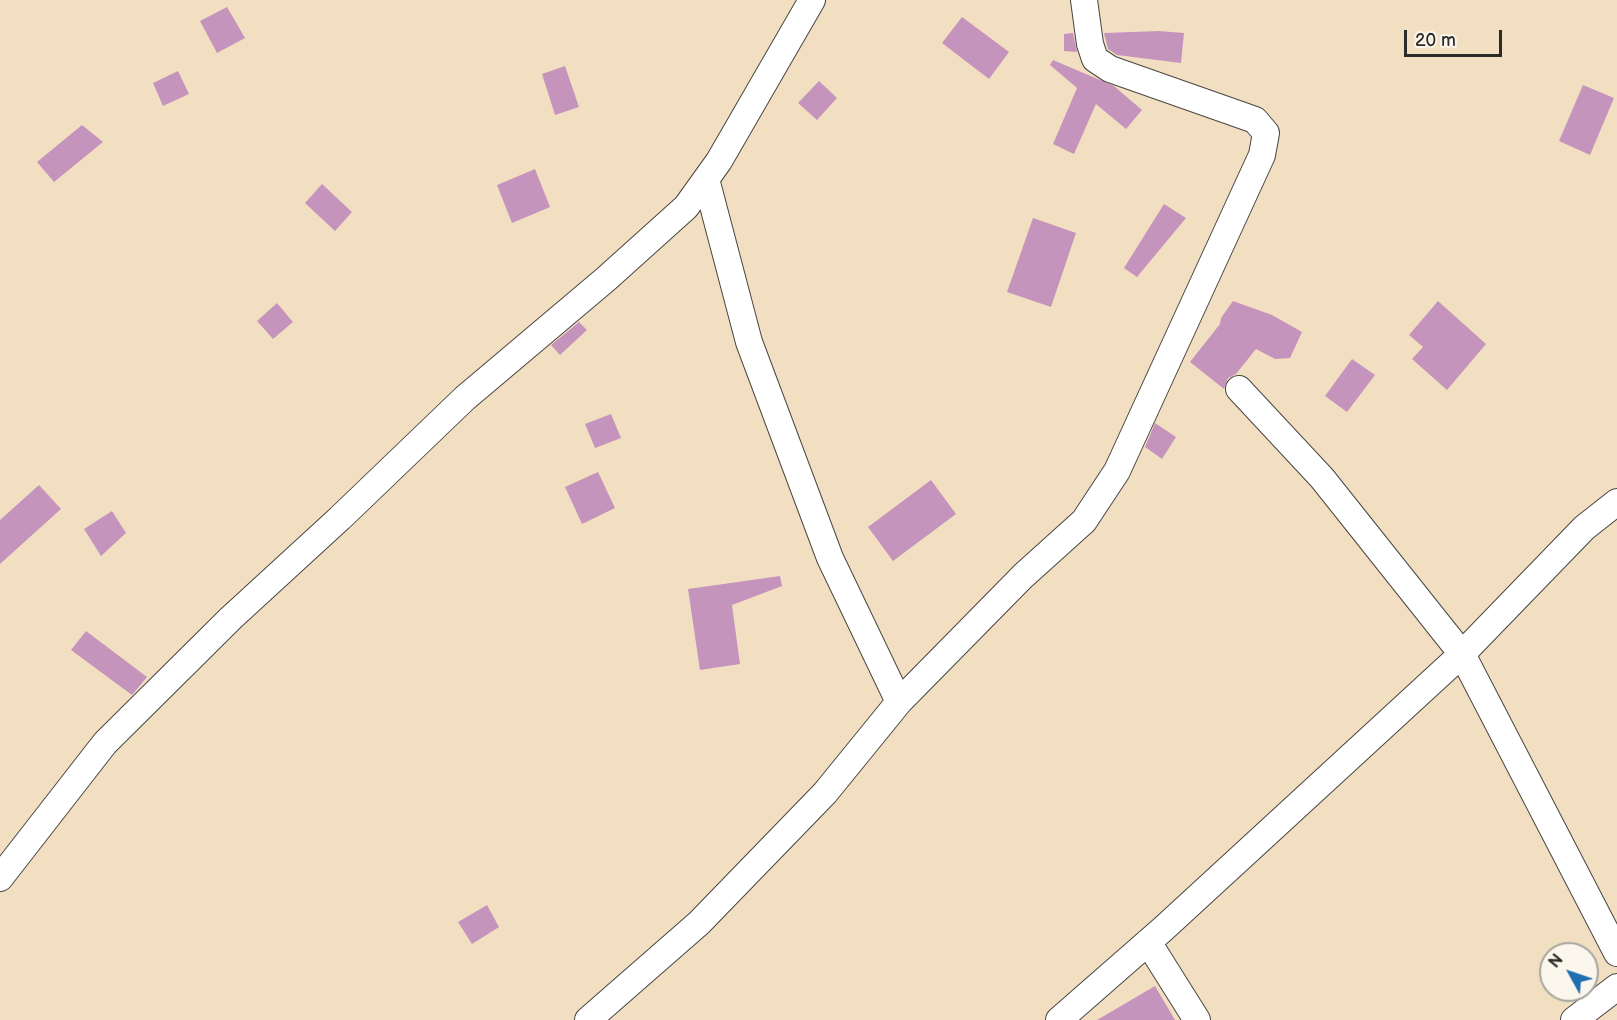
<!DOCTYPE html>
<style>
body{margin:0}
#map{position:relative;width:1617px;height:1020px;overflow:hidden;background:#f2dfc1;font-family:"Balsamiq Sans",sans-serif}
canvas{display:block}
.north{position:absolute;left:1539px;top:942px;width:60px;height:60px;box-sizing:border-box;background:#fbf7ec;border:2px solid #a8a59f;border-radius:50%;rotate:310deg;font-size:16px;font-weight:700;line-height:24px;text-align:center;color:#2b2b2b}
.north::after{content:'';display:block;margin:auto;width:21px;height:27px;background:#1f6fb2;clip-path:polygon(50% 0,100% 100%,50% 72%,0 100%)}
.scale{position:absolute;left:1404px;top:30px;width:98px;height:27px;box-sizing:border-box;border:3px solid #2b2b2b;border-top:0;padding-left:8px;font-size:18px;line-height:21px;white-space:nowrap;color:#2b2b2b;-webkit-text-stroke:4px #fbf7ec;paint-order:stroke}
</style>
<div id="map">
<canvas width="1617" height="1020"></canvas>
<div class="north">N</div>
<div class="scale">20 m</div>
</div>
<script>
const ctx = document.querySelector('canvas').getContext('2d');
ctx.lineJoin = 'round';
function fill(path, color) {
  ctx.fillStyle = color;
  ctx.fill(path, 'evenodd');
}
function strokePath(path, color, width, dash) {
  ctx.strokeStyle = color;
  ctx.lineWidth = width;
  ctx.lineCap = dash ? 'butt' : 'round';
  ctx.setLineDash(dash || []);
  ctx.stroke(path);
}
const building = new Path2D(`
 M 227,7 L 245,38 L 217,53 L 200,21 Z
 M 962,17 L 1009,52 L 989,79 L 942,43 Z
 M 1159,31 L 1184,33 L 1181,63 L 1117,55 L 1108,49 L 1104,33 Z
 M 1073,33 L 1077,52 L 1064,51 L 1064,34 Z
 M 1053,60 L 1114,86 L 1142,110 L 1126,129 L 1096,104 L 1074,154 L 1053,144 L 1077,88 L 1050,65 Z
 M 565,66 L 579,107 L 555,115 L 542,74 Z
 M 178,71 L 189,94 L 163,106 L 153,83 Z
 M 819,81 L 837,98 L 817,120 L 798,103 Z
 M 1583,85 L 1614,98 L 1590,155 L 1559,141 Z
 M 82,125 L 103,142 L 54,182 L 37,162 Z
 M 535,169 L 550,207 L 512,223 L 497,185 Z
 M 322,184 L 352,212 L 335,231 L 305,203 Z
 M 1164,204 L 1186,218 L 1137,277 L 1124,268 Z
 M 1033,218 L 1076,233 L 1051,307 L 1007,292 Z
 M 1233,301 L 1272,315 L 1302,332 L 1290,358 L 1275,359 L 1256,349 L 1236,374 L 1228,378 L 1224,389 L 1190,362 L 1220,324 L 1221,318 Z
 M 1438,301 L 1486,344 L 1447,390 L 1412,359 L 1423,347 L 1409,335 Z
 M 277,303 L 293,322 L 273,339 L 257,321 Z
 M 579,322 L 587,330 L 560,355 L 551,345 Z
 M 1352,359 L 1375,375 L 1347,412 L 1325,396 Z
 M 611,414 L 621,438 L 595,448 L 585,424 Z
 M 1155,423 L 1176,437 L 1162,459 L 1145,447 Z
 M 598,472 L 615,508 L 582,524 L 565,487 Z
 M 931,480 L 956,514 L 893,561 L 868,527 Z
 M 39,485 L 61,509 L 0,564 L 0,520 Z
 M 112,511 L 126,533 L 101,556 L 84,529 Z
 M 780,576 L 782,586 L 732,605 L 740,664 L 700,670 L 688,589 Z
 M 86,631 L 147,677 L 132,695 L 71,650 Z
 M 487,905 L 499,927 L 472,944 L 458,922 Z
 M 1155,986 L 1175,1020 L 1097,1020 Z`);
const minor = new Path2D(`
 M 706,179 L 749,342 L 830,558 L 899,702
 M 1239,389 L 1322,478 L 1462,654 L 1617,953
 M 0,878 L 105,743 L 231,618 L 340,518 L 465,398 L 606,279 L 686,207 L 719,161 L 812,0
 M 1148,942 L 1197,1020
 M 588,1020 L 699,923 L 825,793 L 899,702 L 1023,576 L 1084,521 L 1117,471 L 1262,155 L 1266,133 L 1255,120 L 1110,69 L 1095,59 L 1090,44 L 1084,0
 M 1059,1020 L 1163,929 L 1462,654 L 1584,528 L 1617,502
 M 1574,1020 L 1617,987`);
fill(building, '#c594bd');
strokePath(minor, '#494642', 28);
strokePath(minor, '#fff', 26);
</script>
